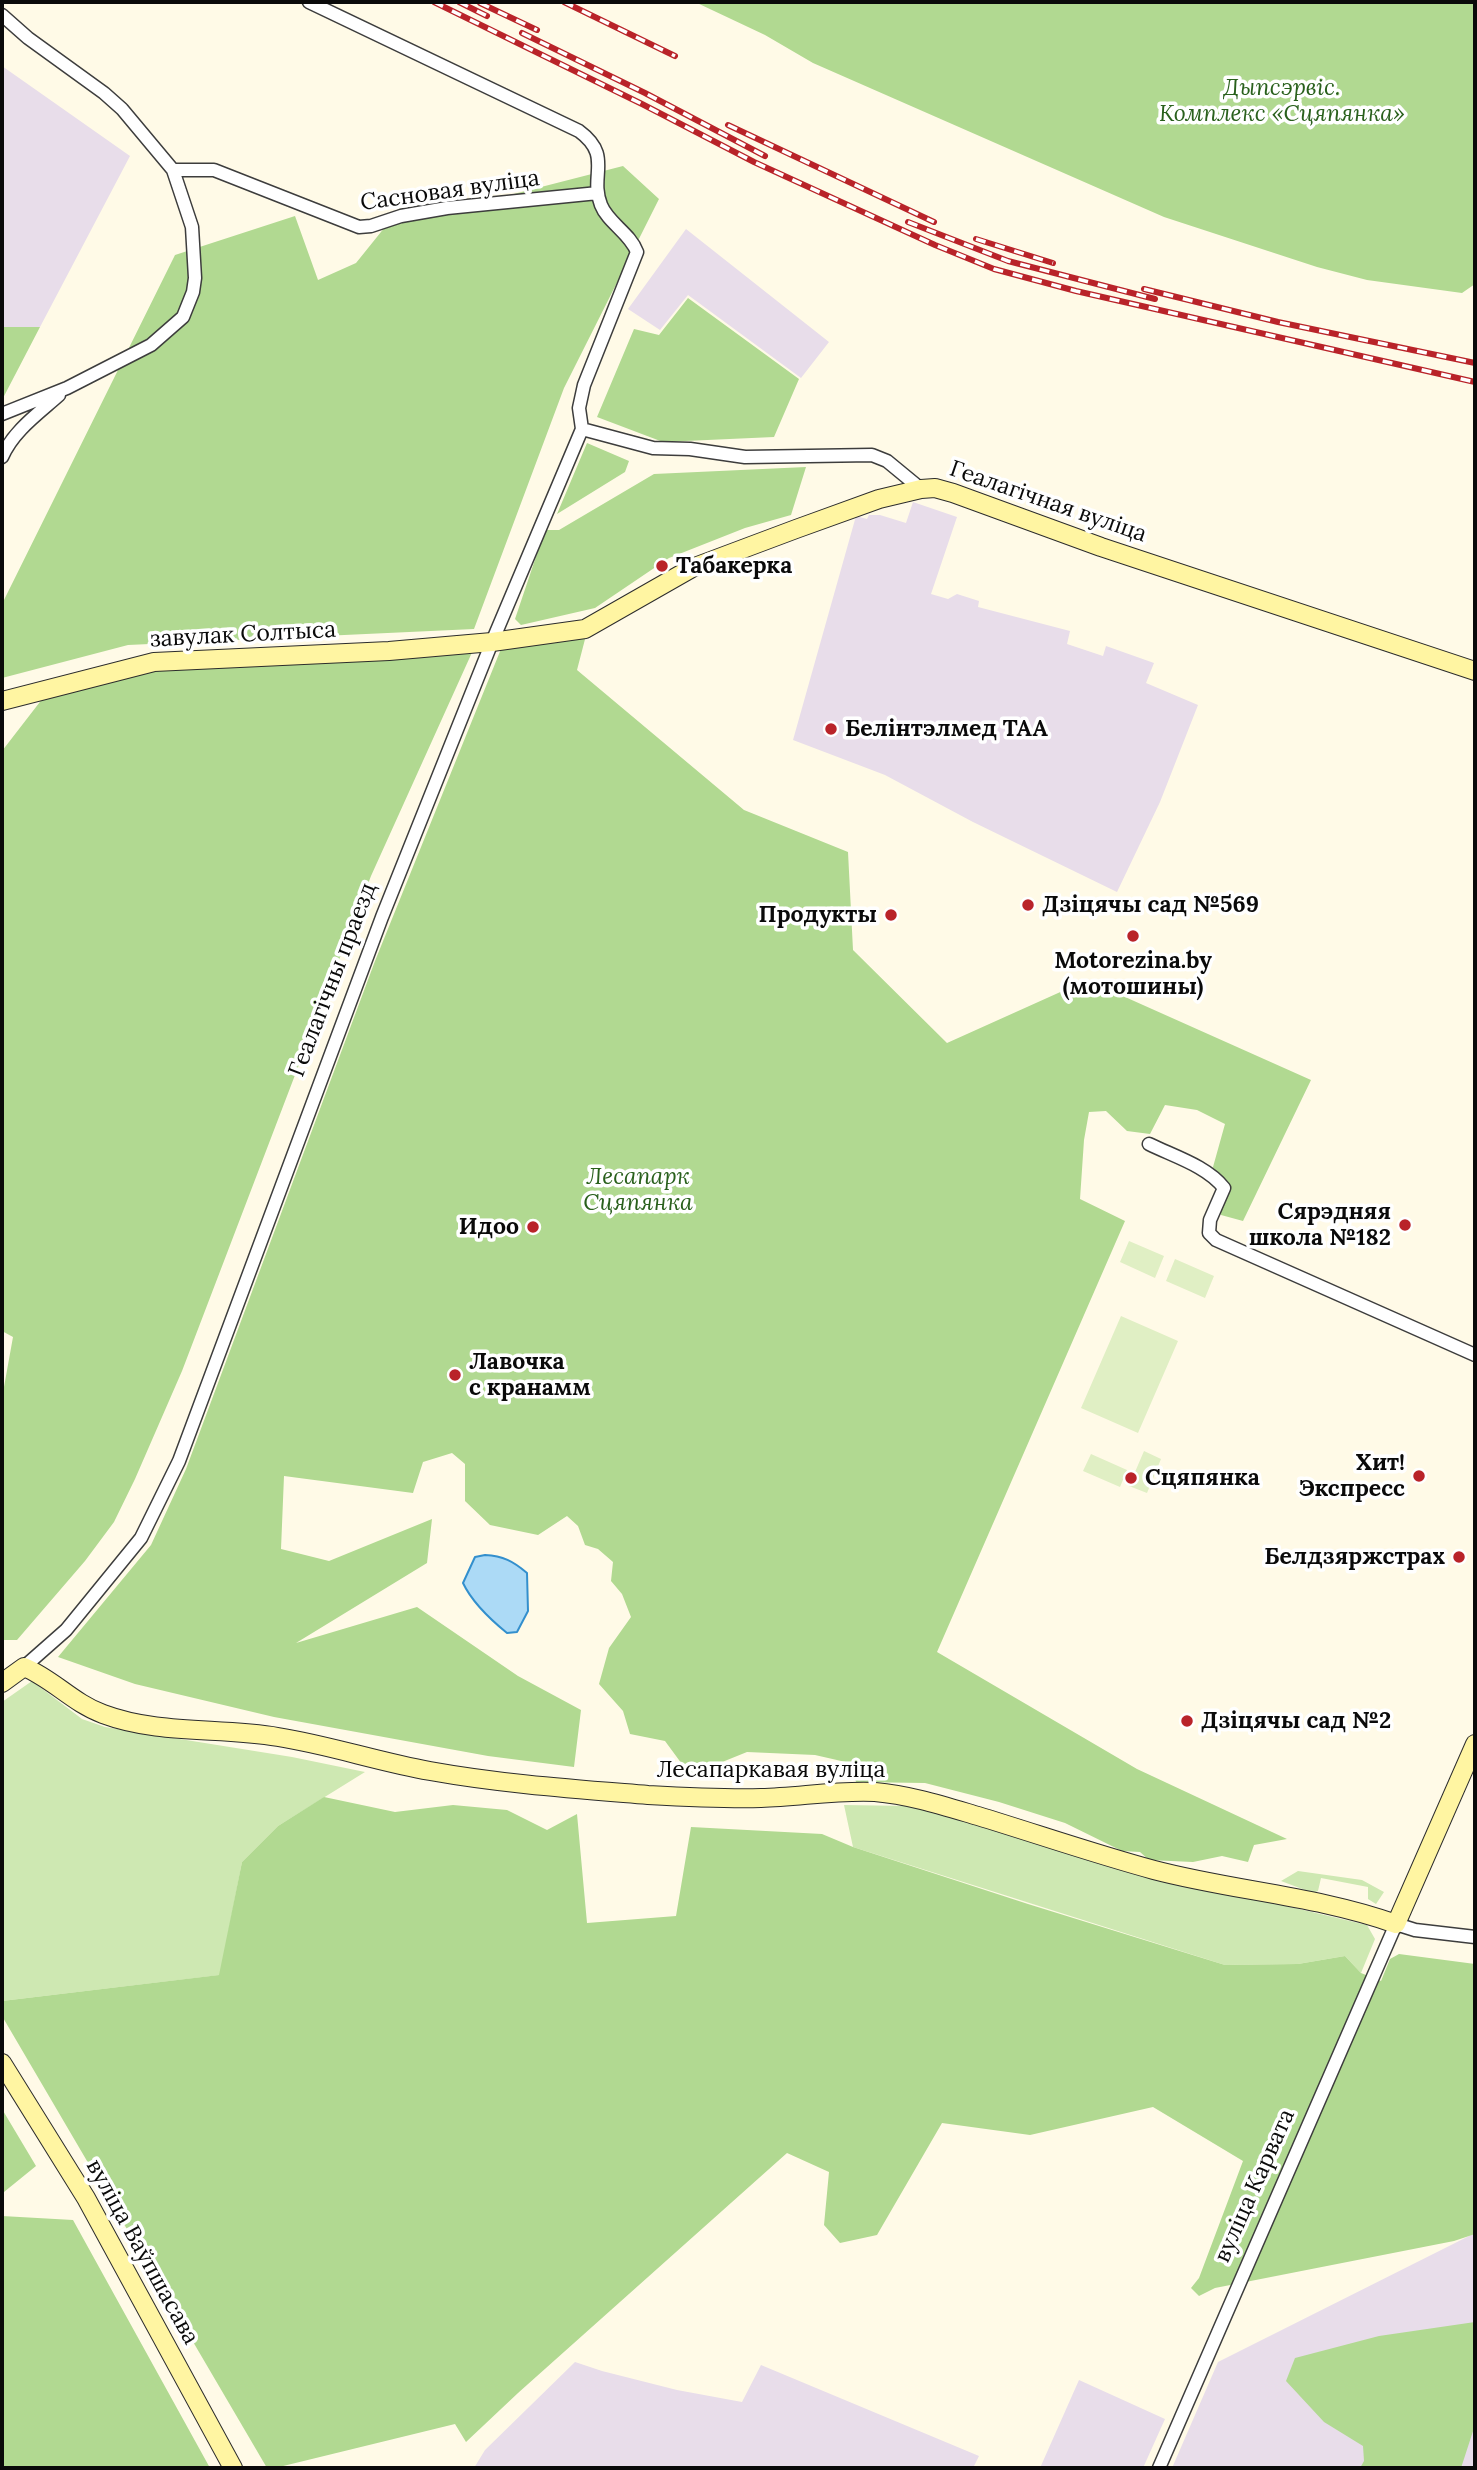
<!DOCTYPE html>
<meta charset="utf-8">
<style>
body{margin:0}
#map{position:relative;width:1477px;height:2470px;overflow:hidden;background:#fffae7;font-family:Lora,serif}
canvas{display:block}
.frame{position:absolute;inset:0;border:4px solid #0a0a0a;pointer-events:none}
</style>
<div id="map">
<canvas width="1477" height="2470"></canvas>
<div class="frame"></div>
</div>
<script>
const ctx = document.querySelector('canvas').getContext('2d');
ctx.lineJoin = 'round';
function fill(path, color) {
  ctx.fillStyle = color;
  ctx.fill(path, 'evenodd');
}
function strokePath(path, color, width, dash) {
  ctx.strokeStyle = color;
  ctx.lineWidth = width;
  ctx.lineCap = dash ? 'butt' : 'round';
  ctx.setLineDash(dash || []);
  ctx.stroke(path);
}
function drawText(font, color, halo, rows, align = 'center') {
  ctx.font = font + ' Lora,serif';
  ctx.lineWidth = 7;
  ctx.setLineDash([]);
  ctx.textBaseline = 'middle';
  ctx.strokeStyle = halo;
  ctx.fillStyle = color;
  for (const [text, x, y, turn = 0] of rows) {
    ctx.save();
    ctx.translate(x, y);
    ctx.rotate((+turn || 0) * Math.PI / 180);
    ctx.textAlign = isNaN(turn) ? turn : align;
    if (halo) ctx.strokeText(text, 0, 0);
    ctx.fillText(text, 0, 0);
    ctx.restore();
  }
}
const industrial = new Path2D(`
 M 2,66 L 130,156 L 40,327 L 2,327 Z
 M 686,229 L 829,342 L 801,378 L 688,295 L 660,330 L 628,309 Z
 M 913,502 L 957,517 L 931,594 L 948,599 L 957,594 L 979,601 L 978,607 L 1070,631 L 1067,644 L 1103,656 L 1106,646 L 1154,663 L 1146,683 L 1198,705 L 1160,802 L 1117,892 L 973,822 L 885,775 L 793,740 L 856,516 L 867,519 L 869,515 L 880,515 L 906,523 Z
 M 1475,2233 L 1475,2468 L 1172,2468 L 1218,2362 Z
 M 575,2362 L 602,2371 L 677,2390 L 742,2402 L 761,2365 L 979,2456 L 973,2468 L 474,2468 L 485,2450 Z
 M 1079,2380 L 1165,2419 L 1143,2468 L 1040,2468 Z`);
const green = new Path2D(`
 M 32,1681 L 82,1719 L 105,1727 L 292,1757 L 365,1772 L 278,1826 L 242,1862 L 220,1975 L 2,2001 L 2,1702 Z
 M 844,1805 L 909,1806 L 940,1814 L 1261,1900 L 1367,1925 L 1375,1939 L 1361,1973 L 1345,1956 L 1298,1964 L 1225,1965 L 853,1847 Z
 M 1298,1871 L 1362,1880 L 1384,1892 L 1376,1904 L 1368,1899 L 1368,1887 L 1321,1878 L 1318,1891 L 1313,1893 L 1281,1881 Z`);
const forest = new Path2D(`
 M 695,2 L 1475,2 L 1475,284 L 1462,293 L 1367,280 L 1317,267 L 1164,217 L 813,63 L 765,35 Z
 M 623,166 L 659,199 L 564,388 L 474,629 L 128,645 L 2,678 L 2,604 L 175,255 L 295,216 L 318,280 L 356,263 L 385,227 Z
 M 688,298 L 799,379 L 774,437 L 663,442 L 597,417 L 634,329 L 659,335 Z
 M 2,327 L 40,327 L 2,400 Z
 M 587,443 L 629,461 L 625,472 L 557,514 Z
 M 806,467 L 791,515 L 745,528 L 669,558 L 595,608 L 521,625 L 515,619 L 545,530 L 559,530 L 654,474 Z
 M 590,620 L 577,670 L 744,810 L 848,852 L 853,950 L 947,1043 L 1087,980 L 1311,1080 L 1243,1221 L 1221,1215 L 1213,1167 L 1225,1124 L 1197,1110 L 1165,1105 L 1150,1134 L 1127,1131 L 1106,1111 L 1089,1112 L 1084,1140 L 1080,1199 L 1125,1221 L 937,1652 L 1137,1769 L 1287,1839 L 1254,1845 L 1248,1862 L 1222,1856 L 1193,1862 L 1149,1860 L 1140,1852 L 1122,1851 L 1065,1823 L 999,1802 L 925,1783 L 856,1782 L 850,1763 L 815,1755 L 747,1752 L 690,1775 L 665,1741 L 630,1734 L 623,1711 L 599,1684 L 609,1648 L 631,1617 L 622,1594 L 611,1581 L 613,1562 L 598,1549 L 585,1545 L 578,1526 L 567,1516 L 538,1535 L 490,1525 L 465,1501 L 465,1464 L 452,1453 L 423,1462 L 413,1493 L 284,1476 L 281,1549 L 329,1561 L 432,1519 L 427,1563 L 296,1643 L 417,1607 L 518,1676 L 581,1710 L 574,1767 L 488,1756 L 274,1717 L 135,1684 L 58,1657 L 151,1545 L 186,1469 L 375,961 L 505,639 Z
 M 474,648 L 371,876 L 182,1371 L 135,1479 L 114,1522 L 85,1561 L 17,1640 L 2,1640 L 2,1398 L 13,1337 L 2,1331 L 2,751 L 53,685 L 129,670 Z
 M 324,1797 L 395,1812 L 453,1805 L 507,1810 L 547,1830 L 577,1814 L 587,1923 L 676,1916 L 691,1827 L 822,1834 L 853,1847 L 1028,1904 L 1225,1965 L 1298,1964 L 1345,1956 L 1361,1973 L 1381,1981 L 1390,1959 L 1399,1954 L 1475,1964 L 1475,2234 L 1454,2241 L 1215,2288 L 1199,2296 L 1191,2288 L 1199,2278 L 1243,2161 L 1153,2107 L 1030,2135 L 942,2123 L 877,2235 L 840,2243 L 824,2225 L 829,2172 L 787,2153 L 518,2393 L 466,2442 L 455,2424 L 275,2468 L 267,2468 L 2,2016 L 2,2001 L 219,1975 L 242,1862 L 278,1826 Z
 M 2,2109 L 36,2166 L 4,2192 L 2,2192 Z
 M 2,2216 L 73,2220 L 210,2468 L 2,2468 Z
 M 1475,2322 L 1475,2425 L 1461,2468 L 1360,2468 L 1364,2461 L 1363,2446 L 1324,2422 L 1286,2381 L 1295,2358 L 1379,2336 Z`);
const pitch = new Path2D(`
 M 1129,1241 L 1164,1256 L 1155,1278 L 1120,1262 Z
 M 1175,1259 L 1214,1276 L 1205,1298 L 1166,1281 Z
 M 1121,1316 L 1178,1341 L 1138,1433 L 1081,1408 Z
 M 1144,1451 L 1161,1459 L 1147,1493 L 1129,1486 Z
 M 1091,1454 L 1127,1470 L 1120,1487 L 1083,1471 Z`);
const water = new Path2D(`
 M 485,1555 C 503,1556 513,1561 527,1573 L 528,1611 L 517,1632 L 507,1633 C 491,1620 472,1602 463,1583 L 475,1557 Z`);
const street = new Path2D(`
 M 2,15 L 28,38 L 104,93 L 122,109 L 173,170 L 192,227 L 195,278 L 193,292 L 183,317 L 151,345 L 67,388 L 2,414
 M 173,170 L 214,170 L 359,227 L 371,226 L 401,216 L 447,208 L 598,193
 M 582,429 L 653,448 L 690,449 L 745,457 L 872,455 L 887,461 L 921,489
 M 2,457 C 13,431 39,413 59,395
 M 1149,1144 C 1173,1156 1207,1166 1224,1188 L 1210,1220 L 1209,1233 L 1216,1240 L 1475,1355
 M 24,1667 L 66,1630 L 141,1538 L 179,1461 L 382,917 L 492,642 L 582,429 L 579,408 L 584,385 L 637,252 C 630,233 608,223 601,205 C 589,175 613,156 579,131 L 309,2
 M 1159,2468 L 1396,1924 L 1415,1930 L 1475,1937`);
const secondary = new Path2D(`
 M 2,701 L 154,662 L 389,651 L 492,642 L 585,629 L 692,568 L 796,529 L 879,499 L 921,489 L 935,488 L 953,493 L 1101,547 L 1475,671
 M 2,1683 L 24,1667 C 53,1679 73,1703 103,1714 C 159,1735 220,1727 278,1737 C 329,1745 379,1762 430,1771 C 502,1784 575,1789 648,1795 C 685,1797 724,1799 761,1798 C 799,1797 837,1790 875,1792 C 910,1795 944,1806 978,1816 C 1037,1834 1095,1854 1154,1870 C 1234,1891 1318,1896 1396,1924 L 1475,1744
 M 2,2063 L 86,2198 L 233,2468`);
const rail = new Path2D(`
 M 434,2 L 642,104 L 754,162 L 935,245 L 994,269 L 1076,291 L 1475,382
 M 459,2 L 487,16
 M 564,2 L 675,56
 M 480,3 L 537,30
 M 522,33 L 645,93 L 765,156
 M 728,125 L 934,222
 M 908,222 L 1008,261 L 1155,299
 M 976,239 L 1053,263
 M 1144,289 L 1278,322 L 1475,363`);
const markers = [
 [662,566,7,"#b92329"],
 [831,729,7,"#b92329"],
 [1028,905,7,"#b92329"],
 [891,915,7,"#b92329"],
 [1133,936,7,"#b92329"],
 [1405,1225,7,"#b92329"],
 [533,1227,7,"#b92329"],
 [455,1375,7,"#b92329"],
 [1419,1476,7,"#b92329"],
 [1131,1478,7,"#b92329"],
 [1459,1557,7,"#b92329"],
 [1187,1721,7,"#b92329"]
];
const parkNames = [
 ["Дыпсэрвіс.",1282,88],
 ["Комплекс «Сцяпянка»",1282,114],
 ["Лесапарк",638,1177],
 ["Сцяпянка",638,1203]
];
const streetNames = [
 ["Сасновая вуліца",450,191,-8],
 ["Геалагічная вуліца",1048,502,19],
 ["завулак Солтыса",243,635,-3],
 ["Геалагічны праезд",333,980,-69],
 ["Лесапаркавая вуліца",771,1770],
 ["вуліца Карвата",1255,2186,-66],
 ["вуліца Ваўпшасава",142,2252,61]
];
const poiNames = [
 ["Табакерка",676,566],
 ["Белінтэлмед ТАА",845,729],
 ["Дзіцячы сад №569",1042,905],
 ["Продукты",877,915,"right"],
 ["Motorezina.by",1133,961,"center"],
 ["(мотошины)",1133,987,"center"],
 ["Сярэдняя",1391,1212,"right"],
 ["школа №182",1391,1238,"right"],
 ["Идоо",519,1227,"right"],
 ["Лавочка",469,1362],
 ["с кранамм",469,1388],
 ["Хит!",1405,1463,"right"],
 ["Экспресс",1405,1489,"right"],
 ["Сцяпянка",1145,1478],
 ["Белдзяржстрах",1445,1557,"right"],
 ["Дзіцячы сад №2",1201,1721]
];
fill(industrial, '#e8ddea');
fill(green, '#cee8b2');
fill(forest, '#b1d991');
fill(pitch, '#e0efc4');
fill(water, '#acdaf6');
strokePath(water, '#338fcd', 2);
strokePath(street, '#3d3d3d', 15);
strokePath(secondary, '#2c2c2c', 20);
strokePath(street, '#fff', 12);
strokePath(secondary, '#fff5a2', 18);
strokePath(rail, '#b92329', 6);
strokePath(rail, '#fff', 3.5, [10]);
for (const [x, y, r, color] of markers) {
  const dot = new Path2D();
  dot.arc(x, y, r, 0, 2 * Math.PI);
  ctx.fillStyle = color;
  ctx.fill(dot);
  strokePath(dot, '#fff', 2.5);
}
drawText('italic 23px', '#29601c', '#fff', parkNames);
drawText('23px', '#0a0a0a', '#fff', streetNames);
drawText('bold 23px', '#0a0a0a', '#fff', poiNames, 'left');
</script>
